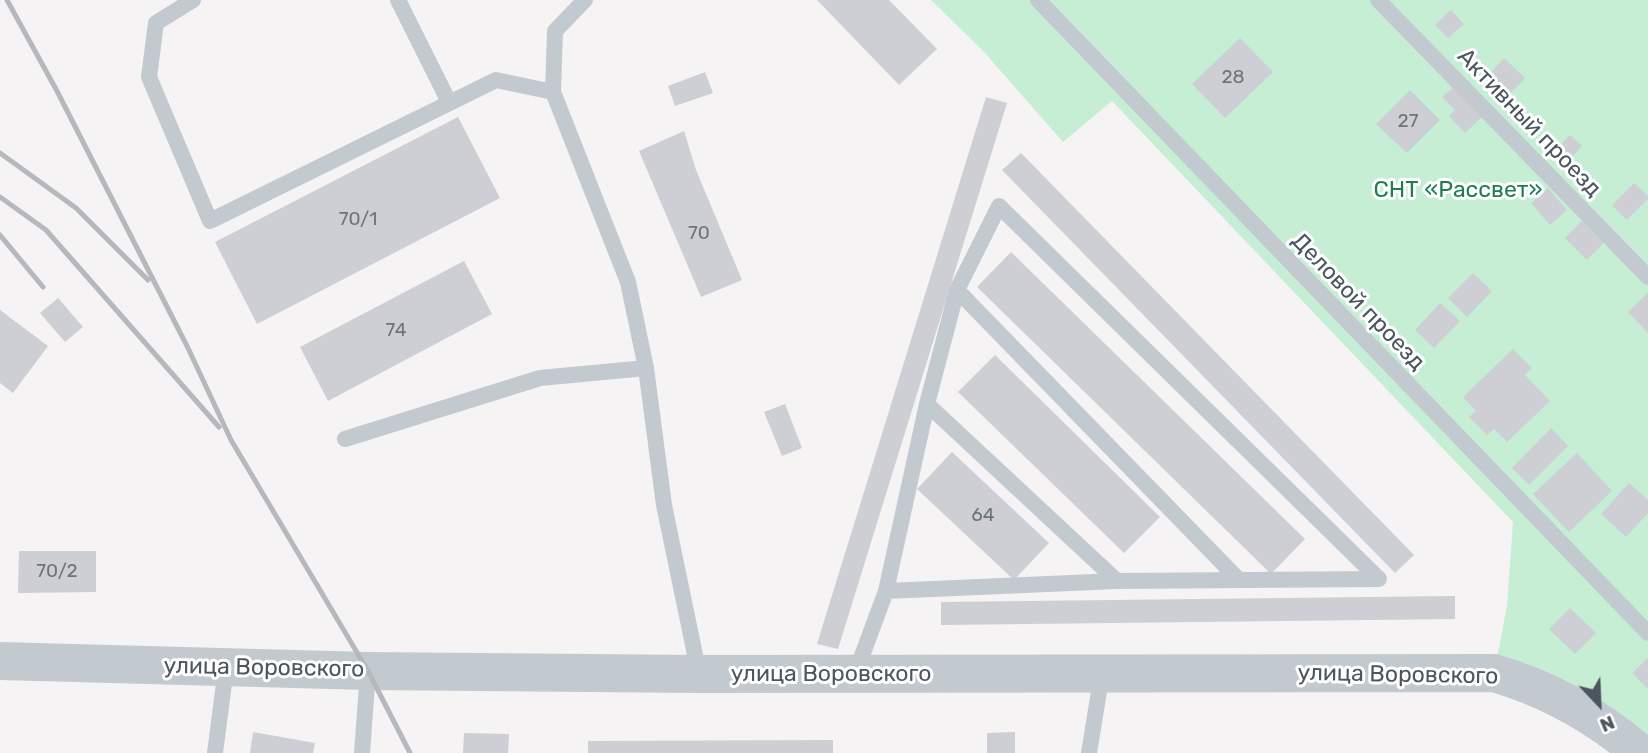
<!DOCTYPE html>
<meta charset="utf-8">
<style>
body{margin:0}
#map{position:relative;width:1648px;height:753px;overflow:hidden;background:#f5f3f3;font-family:Rubik,sans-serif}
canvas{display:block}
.north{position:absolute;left:1564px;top:669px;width:70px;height:70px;-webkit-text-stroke:5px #fff;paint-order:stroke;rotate:157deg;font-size:19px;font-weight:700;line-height:28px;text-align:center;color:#4b565f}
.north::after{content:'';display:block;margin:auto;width:24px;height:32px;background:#4b565f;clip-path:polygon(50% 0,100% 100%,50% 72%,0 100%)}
</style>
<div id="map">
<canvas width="1648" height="753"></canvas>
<div class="north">N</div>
</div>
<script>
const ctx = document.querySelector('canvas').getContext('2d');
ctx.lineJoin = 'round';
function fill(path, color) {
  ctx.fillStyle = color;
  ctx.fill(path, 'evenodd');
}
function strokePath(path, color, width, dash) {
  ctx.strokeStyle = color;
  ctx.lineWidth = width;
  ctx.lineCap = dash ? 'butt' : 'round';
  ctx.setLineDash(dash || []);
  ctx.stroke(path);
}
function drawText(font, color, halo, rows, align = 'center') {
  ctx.font = font + ' Rubik,sans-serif';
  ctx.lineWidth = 6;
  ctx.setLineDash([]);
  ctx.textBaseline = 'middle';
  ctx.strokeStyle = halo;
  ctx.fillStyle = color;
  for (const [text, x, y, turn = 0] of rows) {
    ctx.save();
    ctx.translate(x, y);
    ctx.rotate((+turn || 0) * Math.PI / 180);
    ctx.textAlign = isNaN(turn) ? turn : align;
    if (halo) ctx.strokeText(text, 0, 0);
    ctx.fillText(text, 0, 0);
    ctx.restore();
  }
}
const green = new Path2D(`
 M 931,0 L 1648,0 L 1648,753 L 1494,673 L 1507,606 L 1513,522 L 1112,101 L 1063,142 L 984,52 Z`);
const building = new Path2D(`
 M 817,0 L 889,0 L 937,49 L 899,85 Z
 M 1451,10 L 1464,24 L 1448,38 L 1435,25 Z
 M 1240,38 L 1273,72 L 1225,118 L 1192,84 Z
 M 1504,58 L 1525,78 L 1504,100 L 1483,81 Z
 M 705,72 L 713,93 L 675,106 L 668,86 Z
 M 1454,87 L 1482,117 L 1465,133 L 1449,116 L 1455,110 L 1442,97 Z
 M 1410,90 L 1440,120 L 1407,153 L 1376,124 Z
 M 986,97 L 1007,103 L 838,649 L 817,644 Z
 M 458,117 L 500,198 L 257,324 L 215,242 Z
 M 684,131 L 696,170 L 742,280 L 701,297 L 639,151 Z
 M 1570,135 L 1582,146 L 1568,162 L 1555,150 Z
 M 1021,153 L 1414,555 L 1395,573 L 1002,170 Z
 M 1634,183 L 1648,196 L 1648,199 L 1627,220 L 1612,205 Z
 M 1548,188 L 1567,210 L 1550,225 L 1531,203 Z
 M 1582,221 L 1604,243 L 1587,260 L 1565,238 Z
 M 1011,252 L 1305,539 L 1271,574 L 977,287 Z
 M 464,261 L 492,314 L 328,401 L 300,347 Z
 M 1473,273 L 1492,291 L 1467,317 L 1448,298 Z
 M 1648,293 L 1648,333 L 1628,312 Z
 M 58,298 L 83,327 L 65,342 L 40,313 Z
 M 1440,303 L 1460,321 L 1434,348 L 1415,330 Z
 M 0,310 L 48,346 L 13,393 L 0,383 Z
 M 1513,349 L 1532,368 L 1525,375 L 1550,401 L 1507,442 L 1494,429 L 1487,435 L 1469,417 L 1476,411 L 1463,397 Z
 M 995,355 L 1160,517 L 1124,553 L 958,392 Z
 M 785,404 L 802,448 L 782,456 L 764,412 Z
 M 1551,428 L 1568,446 L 1529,485 L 1512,468 Z
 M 952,452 L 1049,543 L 1014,580 L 917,489 Z
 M 1577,453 L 1612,491 L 1569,532 L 1533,494 Z
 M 1629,483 L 1648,500 L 1648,513 L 1626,537 L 1601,514 Z
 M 19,551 L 96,551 L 96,592 L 18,593 Z
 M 1455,596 L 1455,619 L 941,625 L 941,602 Z
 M 1570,608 L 1596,633 L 1575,654 L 1549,629 Z
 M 1648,658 L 1648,689 L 1632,673 Z
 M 253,732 L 315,743 L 313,753 L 250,753 Z
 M 1015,732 L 1015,753 L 987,753 L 987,733 Z
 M 464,733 L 509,734 L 508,753 L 463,753 Z
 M 833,740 L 833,753 L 588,753 L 588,741 Z`);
const service = new Path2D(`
 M 193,0 L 156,23 L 149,77 L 210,221 L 496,80 L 553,92
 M 398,0 L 449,102
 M 585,0 L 555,31 L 553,92 L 628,282 L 646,368 L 664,505 L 699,674
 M 1038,0 L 1648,633
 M 1378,0 L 1648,277
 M 957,290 L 1239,580
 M 927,404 L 1117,581
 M 345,439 L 540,378 L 646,368
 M 856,672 L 886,591 L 927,404 L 957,290 L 999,206 L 1379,579 L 1117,581 L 886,591
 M 215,753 L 226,668
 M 362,753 L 368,671
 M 1089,753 L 1102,673`);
const tertiary = new Path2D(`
 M 0,661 L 368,671 L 699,674 L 1494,673 C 1549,689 1597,716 1640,753`);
const rail = new Path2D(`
 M 7,0 L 57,91 L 188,348 L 231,440 L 368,671 L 410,753
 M 0,153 L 76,208 L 148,280
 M 0,197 L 46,230 L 219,427
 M 0,235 L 43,287`);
const numberNames = [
 ["28",1233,78],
 ["27",1408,122],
 ["70/1",358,220],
 ["70",699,234],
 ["74",396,331],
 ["64",983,516],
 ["70/2",57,572]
];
const streetNames = [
 ["Активный проезд",1529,123,46],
 ["Деловой проезд",1358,302,46],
 ["улица Воровского",264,668,1],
 ["улица Воровского",831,674],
 ["улица Воровского",1398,675,1]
];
const parkNames = [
 ["СНТ «Рассвет»",1458,190]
];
fill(green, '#c6eed5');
fill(building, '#cdcfd4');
strokePath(service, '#c2cad0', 16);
strokePath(tertiary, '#c2cad0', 38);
strokePath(rail, '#b5b8bc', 5);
drawText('19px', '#6c747c', null, numberNames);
drawText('23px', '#4b565f', '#fff', streetNames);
drawText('23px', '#1e7e4f', '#fff', parkNames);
</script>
